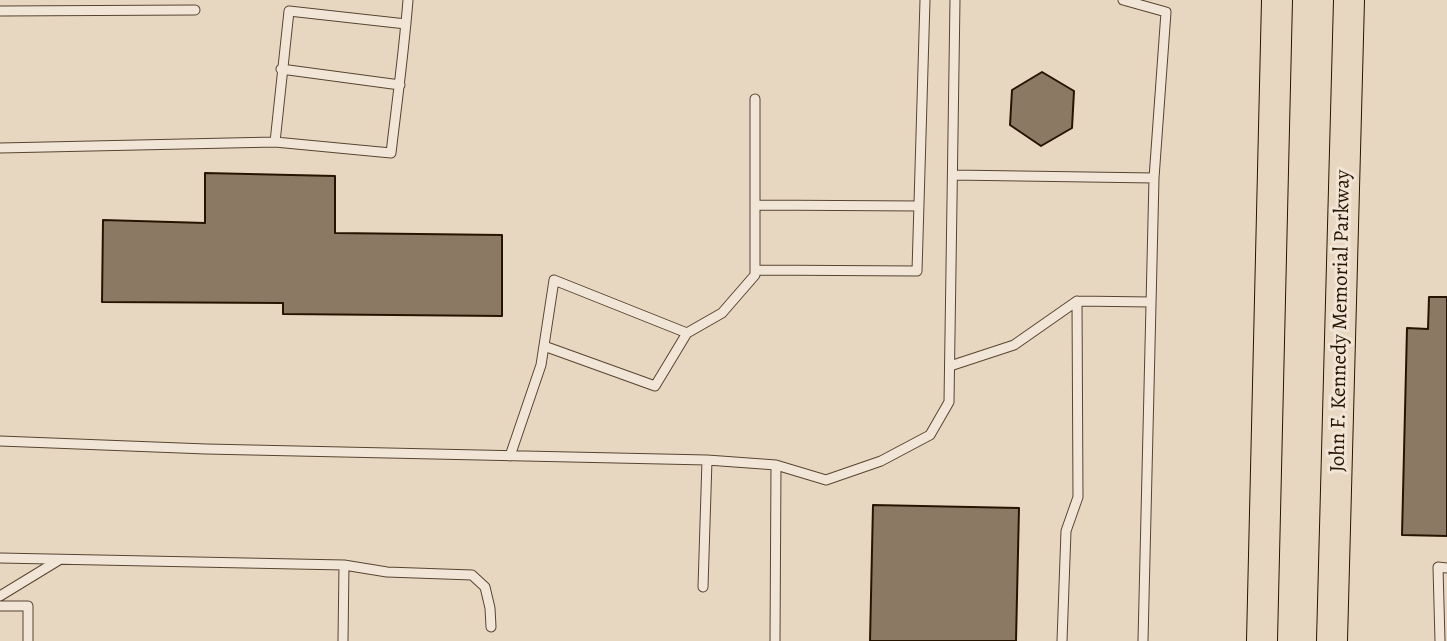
<!DOCTYPE html>
<style>
body{margin:0}
canvas{display:block;background:#e8d7c0}
</style>
<canvas width="1447" height="641"></canvas>
<script>
const ctx = document.querySelector('canvas').getContext('2d');
ctx.lineJoin = 'round';
function fill(path, color) {
  ctx.fillStyle = color;
  ctx.fill(path, 'evenodd');
}
function strokePath(path, color, width, dash) {
  ctx.strokeStyle = color;
  ctx.lineWidth = width;
  ctx.lineCap = dash ? 'butt' : 'round';
  ctx.setLineDash(dash || []);
  ctx.stroke(path);
}
function drawText(font, color, halo, rows, align = 'center') {
  ctx.font = font + ' Alegreya,serif';
  ctx.lineWidth = 6;
  ctx.setLineDash([]);
  ctx.textBaseline = 'middle';
  ctx.strokeStyle = halo;
  ctx.fillStyle = color;
  for (const [text, x, y, turn = 0] of rows) {
    ctx.save();
    ctx.translate(x, y);
    ctx.rotate((+turn || 0) * Math.PI / 180);
    ctx.textAlign = isNaN(turn) ? turn : align;
    if (halo) ctx.strokeText(text, 0, 0);
    ctx.fillText(text, 0, 0);
    ctx.restore();
  }
}
const building = new Path2D(`
 M 1042,72 L 1074,91 L 1072,128 L 1041,146 L 1010,125 L 1012,90 Z
 M 205,173 L 335,176 L 335,233 L 502,235 L 502,316 L 283,314 L 283,303 L 102,302 L 103,220 L 205,223 Z
 M 1429,297 L 1447,297 L 1447,536 L 1402,535 L 1407,328 L 1428,329 Z
 M 873,505 L 1019,508 L 1016,641 L 870,641 Z`);
const service = new Path2D(`
 M 0,11 L 195,10
 M 406,24 L 289,11 L 275,142 L 391,153 C 397,102 404,51 408,0
 M 281,69 L 400,85
 M 0,148 L 275,142
 M 953,175 L 1154,178 L 1166,12 L 1123,0
 M 755,205 L 919,206
 M 755,270 L 917,271 L 925,0
 M 544,346 L 655,386 L 687,333
 M 950,366 L 1014,345 L 1077,301
 M 0,441 L 206,449 L 707,460
 M 510,456 L 541,365 L 554,280 L 687,333 L 722,313 L 755,275 L 755,99
 M 0,558 L 344,565 L 387,572 L 472,575 L 485,587 L 490,608 L 491,627
 M 703,587 L 707,460 L 776,465 L 826,480 L 881,461 L 930,435 L 949,402 L 955,0
 M 0,596 L 59,560
 M 0,606 L 28,606 L 28,641
 M 343,641 L 344,565
 M 775,641 L 776,465
 M 1062,641 L 1066,531 L 1078,497 L 1077,301 L 1151,302
 M 1143,641 L 1154,178
 M 1440,641 L 1438,567 L 1447,568`);
const trunk = new Path2D(`
 M 1262,641 L 1277,0
 M 1332,641 L 1349,0`);
const streetNames = [
 ["John F. Kennedy Memorial Parkway",1341,321,-89]
];
fill(building, '#8b7964');
strokePath(building, '#271400', 2);
strokePath(service, '#574530', 11);
strokePath(trunk, '#271400', 32);
strokePath(service, '#f0e5d6', 9);
strokePath(trunk, '#e8d7c0', 30);
drawText('21px', '#271400', '#f0e5d6', streetNames);
</script>
